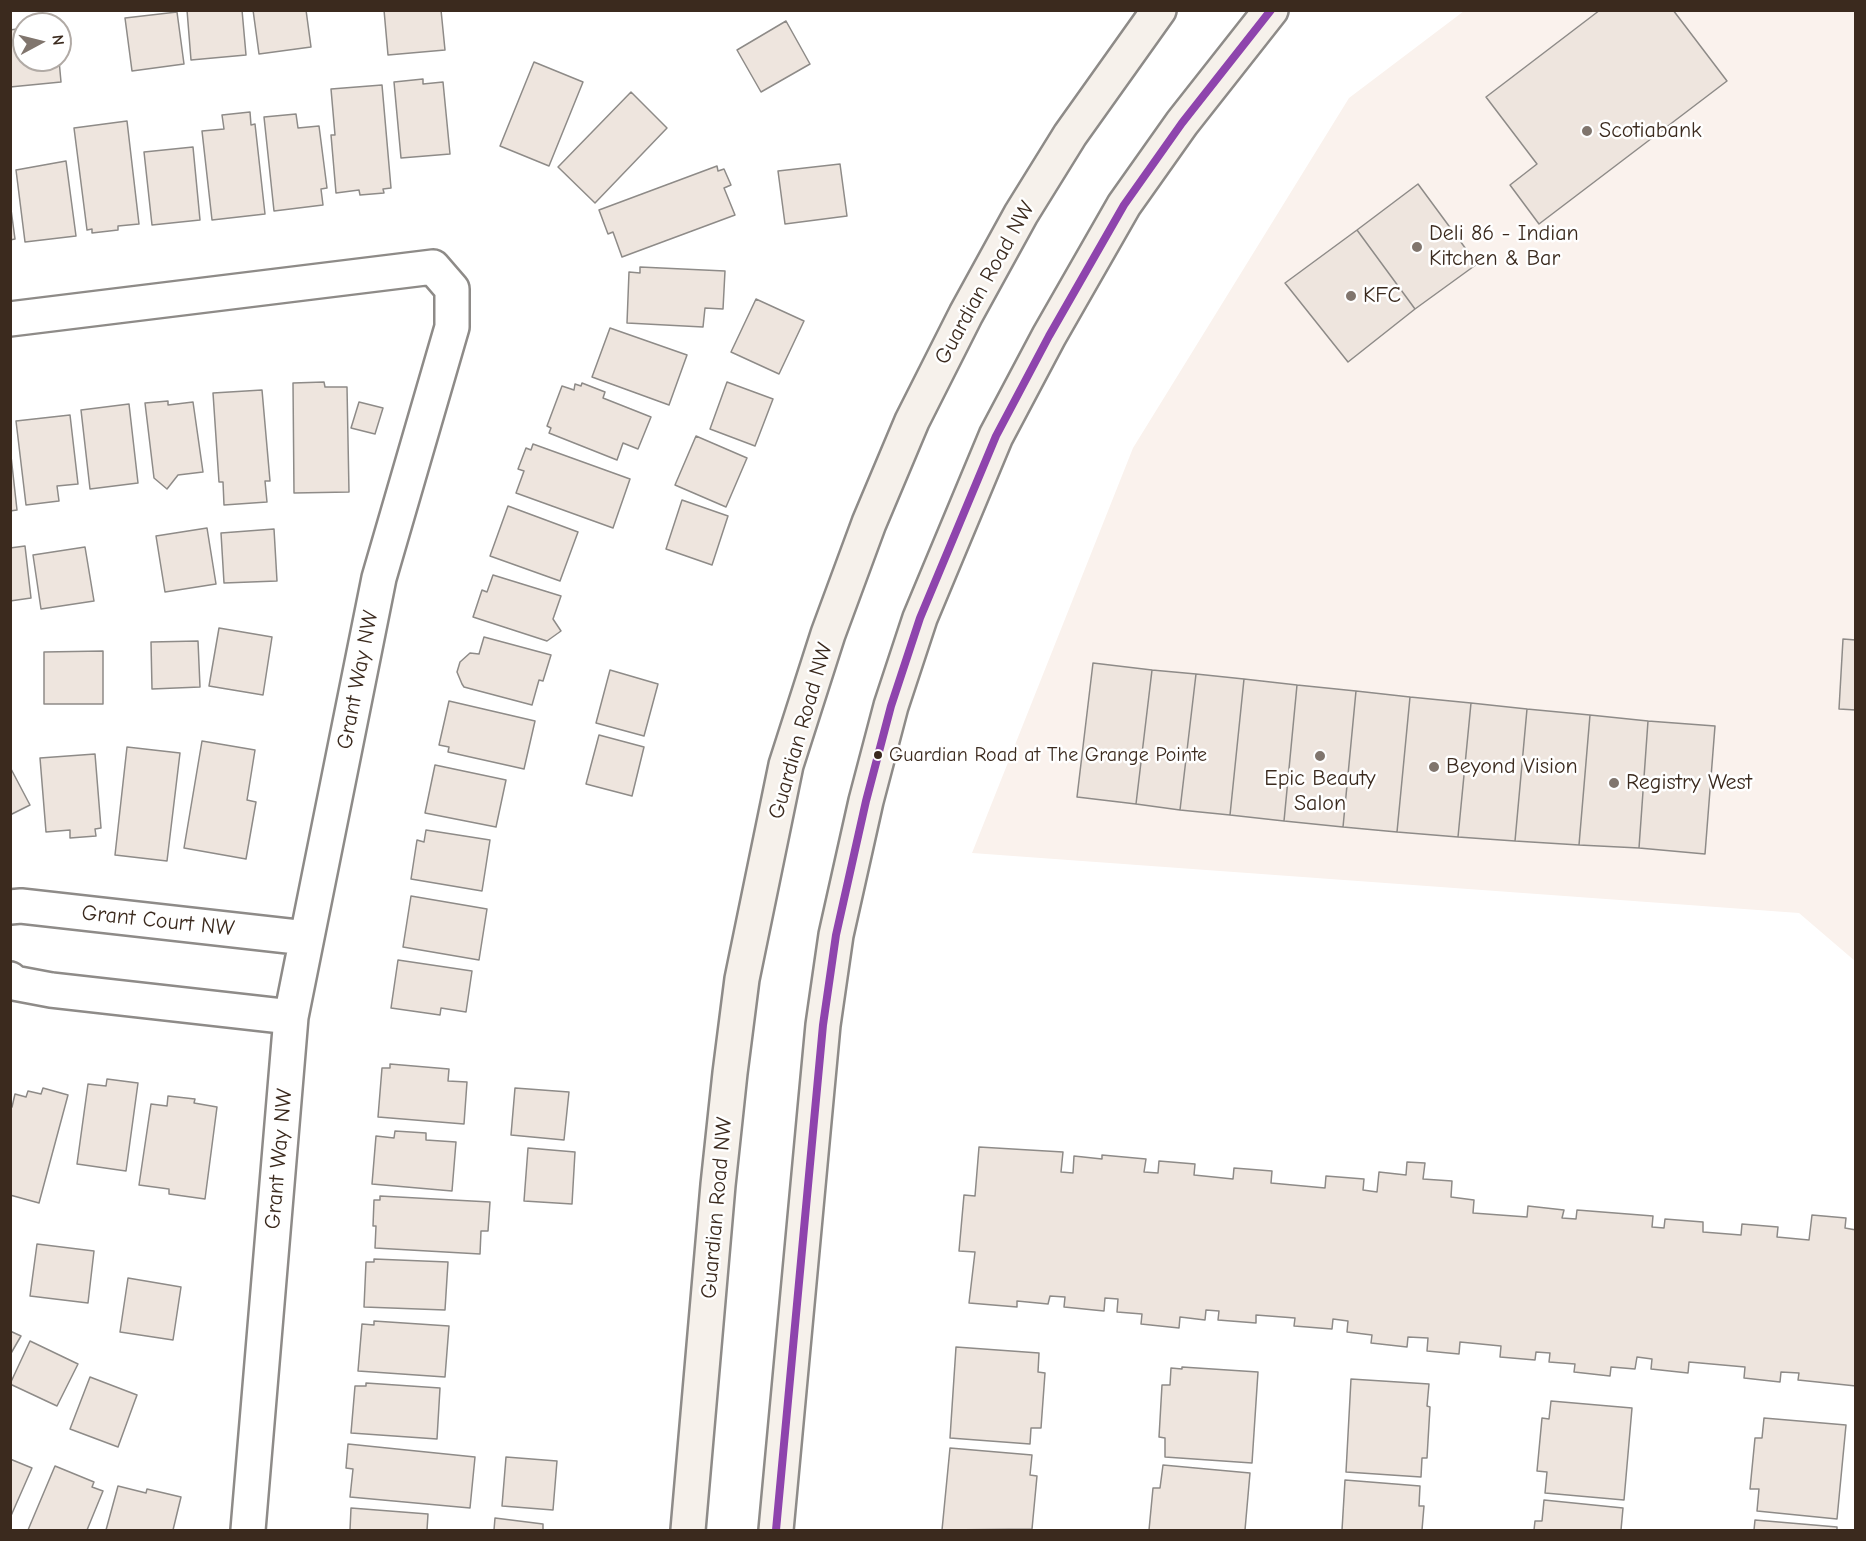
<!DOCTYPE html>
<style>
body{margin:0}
#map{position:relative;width:1866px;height:1541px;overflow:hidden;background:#fff;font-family:"Comic Neue",sans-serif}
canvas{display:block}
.frame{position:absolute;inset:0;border:12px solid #3b2a1e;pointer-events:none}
.north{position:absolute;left:12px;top:12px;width:60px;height:60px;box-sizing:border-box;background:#fff;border:2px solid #b1aaa5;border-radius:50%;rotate:83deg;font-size:16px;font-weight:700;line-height:24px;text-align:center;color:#3b2a1e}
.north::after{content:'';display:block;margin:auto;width:21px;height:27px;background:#80756d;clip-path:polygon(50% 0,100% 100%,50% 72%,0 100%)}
</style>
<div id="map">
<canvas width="1866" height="1541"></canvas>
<div class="frame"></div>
<div class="north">N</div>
</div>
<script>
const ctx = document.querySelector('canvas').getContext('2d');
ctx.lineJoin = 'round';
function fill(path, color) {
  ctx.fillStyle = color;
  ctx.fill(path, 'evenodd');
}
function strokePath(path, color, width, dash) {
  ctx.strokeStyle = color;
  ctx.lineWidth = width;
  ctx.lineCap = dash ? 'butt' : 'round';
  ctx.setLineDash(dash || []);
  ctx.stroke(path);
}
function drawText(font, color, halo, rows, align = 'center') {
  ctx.font = font + ' "Comic Neue",sans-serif';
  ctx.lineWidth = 5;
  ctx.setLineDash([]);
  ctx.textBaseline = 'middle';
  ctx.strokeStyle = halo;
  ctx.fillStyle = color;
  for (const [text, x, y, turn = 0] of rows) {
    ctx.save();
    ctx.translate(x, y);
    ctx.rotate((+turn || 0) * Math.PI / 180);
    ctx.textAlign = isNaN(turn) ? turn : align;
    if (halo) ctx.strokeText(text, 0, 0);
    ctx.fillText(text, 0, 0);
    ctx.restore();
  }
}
const built = new Path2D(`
 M 1464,11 L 1855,11 L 1855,961 L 1799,913 L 972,853 L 1133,448 L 1349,98 Z`);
const building = new Path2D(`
 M 187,10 L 242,10 L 246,55 L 191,60 Z
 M 253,10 L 306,10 L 311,47 L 259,54 Z
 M 384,10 L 441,10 L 445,50 L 388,55 Z
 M 1600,10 L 1673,10 L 1727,81 L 1539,224 L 1510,185 L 1537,164 L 1486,97 Z
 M 177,12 L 184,64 L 132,71 L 125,18 Z
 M 786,21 L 810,64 L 761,92 L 737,50 Z
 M 24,28 L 24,60 L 59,60 L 61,82 L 10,87 L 10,30 Z
 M 534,62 L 583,82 L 549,166 L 500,146 Z
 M 423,79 L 423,84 L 443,82 L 450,154 L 401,158 L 394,82 Z
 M 382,85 L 391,188 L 383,189 L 384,193 L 360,195 L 359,190 L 336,193 L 331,135 L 335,135 L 331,89 Z
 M 631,92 L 667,128 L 595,203 L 558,167 Z
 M 250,112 L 251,125 L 255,124 L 265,214 L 212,220 L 202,131 L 224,129 L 222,115 Z
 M 296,114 L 298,128 L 319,126 L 327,188 L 321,189 L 323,205 L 274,211 L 264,117 Z
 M 127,121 L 139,224 L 118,226 L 118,230 L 92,233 L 92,229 L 87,230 L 74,128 Z
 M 193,147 L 200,220 L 152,225 L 144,152 Z
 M 66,161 L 76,236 L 25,242 L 16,170 Z
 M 840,164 L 847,216 L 785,224 L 778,171 Z
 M 717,166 L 718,171 L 724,169 L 731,185 L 724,188 L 735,215 L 622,257 L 613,232 L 608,234 L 599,210 Z
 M 1418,184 L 1477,264 L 1415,309 L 1357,230 Z
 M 10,202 L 15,239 L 10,240 Z
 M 1357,230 L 1415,309 L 1348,362 L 1285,283 Z
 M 640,267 L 725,271 L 723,309 L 705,308 L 703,327 L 627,323 L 629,272 L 640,273 Z
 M 756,299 L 804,321 L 779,374 L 731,352 Z
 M 610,328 L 687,355 L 669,405 L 592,377 Z
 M 324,382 L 325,387 L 347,387 L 349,492 L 294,493 L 293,383 Z
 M 727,382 L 773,399 L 755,446 L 710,429 Z
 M 582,383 L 605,392 L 603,398 L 651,417 L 638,449 L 623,443 L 617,460 L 549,433 L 551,428 L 547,426 L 562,386 L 574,390 L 575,384 L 581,386 Z
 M 262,390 L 270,481 L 265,481 L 267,502 L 224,505 L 223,482 L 219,482 L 213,393 Z
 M 168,401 L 168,405 L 193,402 L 203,472 L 178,475 L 167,489 L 154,478 L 145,403 Z
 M 359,402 L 383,408 L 375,434 L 351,428 Z
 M 129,404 L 138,483 L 90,489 L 81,410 Z
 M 70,415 L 78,484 L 57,486 L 59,501 L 26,505 L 16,421 Z
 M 696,436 L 747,458 L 726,507 L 675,485 Z
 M 533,444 L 630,479 L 613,528 L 516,493 L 524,471 L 518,469 L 526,448 L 531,450 Z
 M 10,447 L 17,510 L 10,511 Z
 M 682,500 L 728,516 L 712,565 L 666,549 Z
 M 508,506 L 578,532 L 560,581 L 490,556 Z
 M 207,528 L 216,584 L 165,592 L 156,536 Z
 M 274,529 L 277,581 L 224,583 L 221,533 Z
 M 25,546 L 31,598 L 10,601 L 10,548 Z
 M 85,547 L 94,601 L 41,609 L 33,555 Z
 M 493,575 L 561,596 L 553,619 L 561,631 L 547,641 L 473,617 L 482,590 L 487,592 Z
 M 219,628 L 272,637 L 263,695 L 209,686 Z
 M 484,637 L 551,655 L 543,681 L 539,680 L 532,705 L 464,687 L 462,684 L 457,672 L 460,662 L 470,653 L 479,654 Z
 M 1843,639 L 1856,640 L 1856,710 L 1839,709 Z
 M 198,641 L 200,687 L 152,689 L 151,642 Z
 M 103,651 L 103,704 L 44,704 L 44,652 Z
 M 1093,663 L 1152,670 L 1136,804 L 1077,797 Z
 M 610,670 L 658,684 L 644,736 L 596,723 Z
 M 1152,670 L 1196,674 L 1180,810 L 1136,804 Z
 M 1196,674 L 1244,679 L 1230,815 L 1180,810 Z
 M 1244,679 L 1297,685 L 1284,821 L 1230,815 Z
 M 1297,685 L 1356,691 L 1343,827 L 1284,821 Z
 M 1356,691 L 1410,697 L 1397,832 L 1343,827 Z
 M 1410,697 L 1471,703 L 1458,837 L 1397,832 Z
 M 449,701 L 535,721 L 524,769 L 448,752 L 449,747 L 439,745 Z
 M 1471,703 L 1527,709 L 1515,841 L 1458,837 Z
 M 1527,709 L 1590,715 L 1579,845 L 1515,841 Z
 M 1590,715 L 1648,721 L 1639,848 L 1579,845 Z
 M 1648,721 L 1715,726 L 1705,854 L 1639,848 Z
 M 599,735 L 644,747 L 632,796 L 586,784 Z
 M 202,741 L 255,750 L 247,800 L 256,802 L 246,859 L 184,848 Z
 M 127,747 L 180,753 L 167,861 L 115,855 Z
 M 95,754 L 101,828 L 95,829 L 96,836 L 70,838 L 70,830 L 46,832 L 40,758 Z
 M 435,765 L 506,780 L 496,827 L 425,813 Z
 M 10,767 L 30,805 L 10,815 Z
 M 426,830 L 490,840 L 482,891 L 411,879 L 417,840 L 424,842 Z
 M 411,896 L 487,909 L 479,960 L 403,947 Z
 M 398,960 L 472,971 L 466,1012 L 441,1008 L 440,1015 L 391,1008 Z
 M 390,1064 L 449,1069 L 448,1081 L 467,1082 L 464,1124 L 378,1117 L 382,1068 L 390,1068 Z
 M 107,1079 L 138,1083 L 126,1171 L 77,1164 L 88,1084 L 106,1086 Z
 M 43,1088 L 68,1095 L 39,1203 L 10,1195 L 10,1107 L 12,1107 L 15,1094 L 26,1097 L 28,1091 L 41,1094 Z
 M 515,1088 L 569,1092 L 564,1140 L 511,1135 Z
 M 168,1096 L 195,1099 L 194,1103 L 217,1107 L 205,1199 L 169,1194 L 169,1189 L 139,1185 L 151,1104 L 167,1106 Z
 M 395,1131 L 426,1133 L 426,1140 L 456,1142 L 452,1191 L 372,1184 L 376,1136 L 394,1138 Z
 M 979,1147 L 1063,1152 L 1061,1172 L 1073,1173 L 1074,1156 L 1102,1159 L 1102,1155 L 1146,1159 L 1144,1172 L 1158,1173 L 1159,1161 L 1195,1164 L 1194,1175 L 1233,1179 L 1234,1168 L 1272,1171 L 1271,1183 L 1325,1188 L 1326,1176 L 1364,1179 L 1363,1190 L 1377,1192 L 1379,1172 L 1406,1175 L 1407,1162 L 1425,1163 L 1423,1179 L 1452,1181 L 1451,1197 L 1474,1200 L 1473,1213 L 1527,1217 L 1528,1206 L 1564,1210 L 1562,1218 L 1576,1219 L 1577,1210 L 1653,1216 L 1652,1227 L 1664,1228 L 1665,1219 L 1703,1222 L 1703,1232 L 1741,1235 L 1742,1224 L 1778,1227 L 1777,1237 L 1809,1240 L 1812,1215 L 1846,1218 L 1845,1228 L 1856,1230 L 1856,1386 L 1798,1380 L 1799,1373 L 1781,1372 L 1780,1382 L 1744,1378 L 1745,1367 L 1689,1362 L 1688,1373 L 1651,1369 L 1652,1359 L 1637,1357 L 1635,1369 L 1611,1367 L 1610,1376 L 1574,1372 L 1575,1364 L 1549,1362 L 1550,1353 L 1536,1352 L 1535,1360 L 1500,1357 L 1501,1346 L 1460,1342 L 1459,1354 L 1427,1351 L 1428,1338 L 1408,1337 L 1407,1347 L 1371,1343 L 1372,1335 L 1347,1332 L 1348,1321 L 1333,1319 L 1332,1329 L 1294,1326 L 1295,1318 L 1256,1315 L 1256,1323 L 1218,1320 L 1219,1311 L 1206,1310 L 1205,1320 L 1180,1317 L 1179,1328 L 1141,1324 L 1142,1314 L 1117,1312 L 1118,1299 L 1105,1298 L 1104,1311 L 1064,1307 L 1065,1297 L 1050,1296 L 1048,1304 L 1017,1301 L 1017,1307 L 969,1303 L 975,1252 L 959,1251 L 964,1195 L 975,1196 Z
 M 528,1148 L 575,1152 L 572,1204 L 524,1201 Z
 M 380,1196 L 490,1202 L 488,1231 L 481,1231 L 480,1254 L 375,1248 L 376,1226 L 373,1226 L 374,1200 L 380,1200 Z
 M 37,1244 L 94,1251 L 88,1303 L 30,1296 Z
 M 374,1259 L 448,1262 L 445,1310 L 364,1307 L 366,1262 L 374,1262 Z
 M 128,1278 L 181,1287 L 173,1340 L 120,1332 Z
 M 374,1321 L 449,1326 L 445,1377 L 358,1371 L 362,1324 L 374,1325 Z
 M 10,1331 L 21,1336 L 10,1355 Z
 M 30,1341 L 78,1364 L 57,1406 L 10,1384 Z
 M 956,1347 L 1039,1353 L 1038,1372 L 1045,1373 L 1041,1428 L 1031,1428 L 1030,1444 L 950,1438 Z
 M 1182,1367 L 1258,1372 L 1252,1463 L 1165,1457 L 1165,1438 L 1159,1437 L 1162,1385 L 1170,1385 L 1171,1368 L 1182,1369 Z
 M 90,1377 L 137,1395 L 118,1447 L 70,1429 Z
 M 1351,1379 L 1429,1384 L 1427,1406 L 1430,1407 L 1427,1458 L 1422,1458 L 1421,1477 L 1346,1472 Z
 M 366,1383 L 440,1388 L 437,1439 L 351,1433 L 355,1386 L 366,1386 Z
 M 1551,1401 L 1632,1408 L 1624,1500 L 1545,1493 L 1547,1472 L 1537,1471 L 1542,1418 L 1549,1419 Z
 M 1764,1418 L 1846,1425 L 1837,1519 L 1757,1511 L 1759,1489 L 1750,1489 L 1755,1438 L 1762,1438 Z
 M 348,1444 L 475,1457 L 470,1508 L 350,1497 L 353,1469 L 346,1468 Z
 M 950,1448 L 1032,1455 L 1030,1475 L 1037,1476 L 1032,1529 L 942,1530 Z
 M 506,1457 L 557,1461 L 553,1510 L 502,1506 Z
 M 10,1459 L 32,1468 L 10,1518 Z
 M 1163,1465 L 1250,1473 L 1245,1530 L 1149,1530 L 1153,1488 L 1160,1488 Z
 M 55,1466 L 94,1482 L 92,1487 L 103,1491 L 87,1530 L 28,1530 Z
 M 1345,1480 L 1420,1486 L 1419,1506 L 1424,1506 L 1422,1530 L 1342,1530 Z
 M 118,1486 L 146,1493 L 147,1489 L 181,1497 L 173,1530 L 106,1530 Z
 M 1544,1500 L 1623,1508 L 1621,1530 L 1534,1530 L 1535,1521 L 1542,1521 Z
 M 351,1508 L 428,1514 L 427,1530 L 350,1530 Z
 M 495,1518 L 543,1524 L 543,1530 L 494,1530 Z
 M 1755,1520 L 1837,1527 L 1837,1530 L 1754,1530 Z`);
const minor = new Path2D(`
 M 10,319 L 433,267 L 452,289 L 452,327 L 379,578 L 291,1017 L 248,1530
 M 10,907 L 21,906 L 306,938
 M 10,979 L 14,983 L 51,990 L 291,1017`);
const major = new Path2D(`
 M 688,1530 L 718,1185 L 730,1073 L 742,979 L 786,765 L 828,634 L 869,523 L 912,421 L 966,314 L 1021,214 L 1070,135 L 1159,10
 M 776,1530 L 814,1121 L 823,1025 L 836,935 L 866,801 L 891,706 L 920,618 L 996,436 L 1049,336 L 1124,205 L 1182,123 L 1271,10`);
const bus1 = new Path2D(`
 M 776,1530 L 814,1121 L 823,1025 L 836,935 L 866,801 L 891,706 L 920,618 L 996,436 L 1049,336 L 1124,205 L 1182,123 L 1271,10`);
const markers = [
 [1587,131,6,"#80756d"],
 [1417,247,6,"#80756d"],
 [1351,296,6,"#80756d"],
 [878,755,5,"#3b2a1e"],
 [1320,756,6,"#80756d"],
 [1434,767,6,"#80756d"],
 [1614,783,6,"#80756d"]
];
const busNames = [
 ["Guardian Road at The Grange Pointe",889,755]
];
const poiNames = [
 ["Scotiabank",1599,131],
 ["Deli 86 - Indian",1429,234],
 ["Kitchen & Bar",1429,259],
 ["KFC",1363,296],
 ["Beyond Vision",1446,767],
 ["Epic Beauty",1320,779,"center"],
 ["Salon",1320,804,"center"],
 ["Registry West",1626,783]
];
const streetNames = [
 ["Guardian Road NW",985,283,-61],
 ["Grant Way NW",358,680,-79],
 ["Guardian Road NW",801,731,-74],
 ["Grant Court NW",158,921,6],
 ["Grant Way NW",279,1159,-85],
 ["Guardian Road NW",717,1208,-85]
];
fill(built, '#faf2ed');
fill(building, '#eee5de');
strokePath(building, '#8e8b88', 1.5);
strokePath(minor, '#8e8b88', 38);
strokePath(major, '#8e8b88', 38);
strokePath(minor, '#fff', 33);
strokePath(major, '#f6f1eb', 33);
strokePath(bus1, '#8e44ad', 8);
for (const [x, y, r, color] of markers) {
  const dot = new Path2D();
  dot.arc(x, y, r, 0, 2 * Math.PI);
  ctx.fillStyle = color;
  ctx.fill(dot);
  strokePath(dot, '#fff', 2);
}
drawText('20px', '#3b2a1e', '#fff', busNames, 'left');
drawText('22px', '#3b2a1e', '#fff', poiNames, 'left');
drawText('22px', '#3b2a1e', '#fff', streetNames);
</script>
